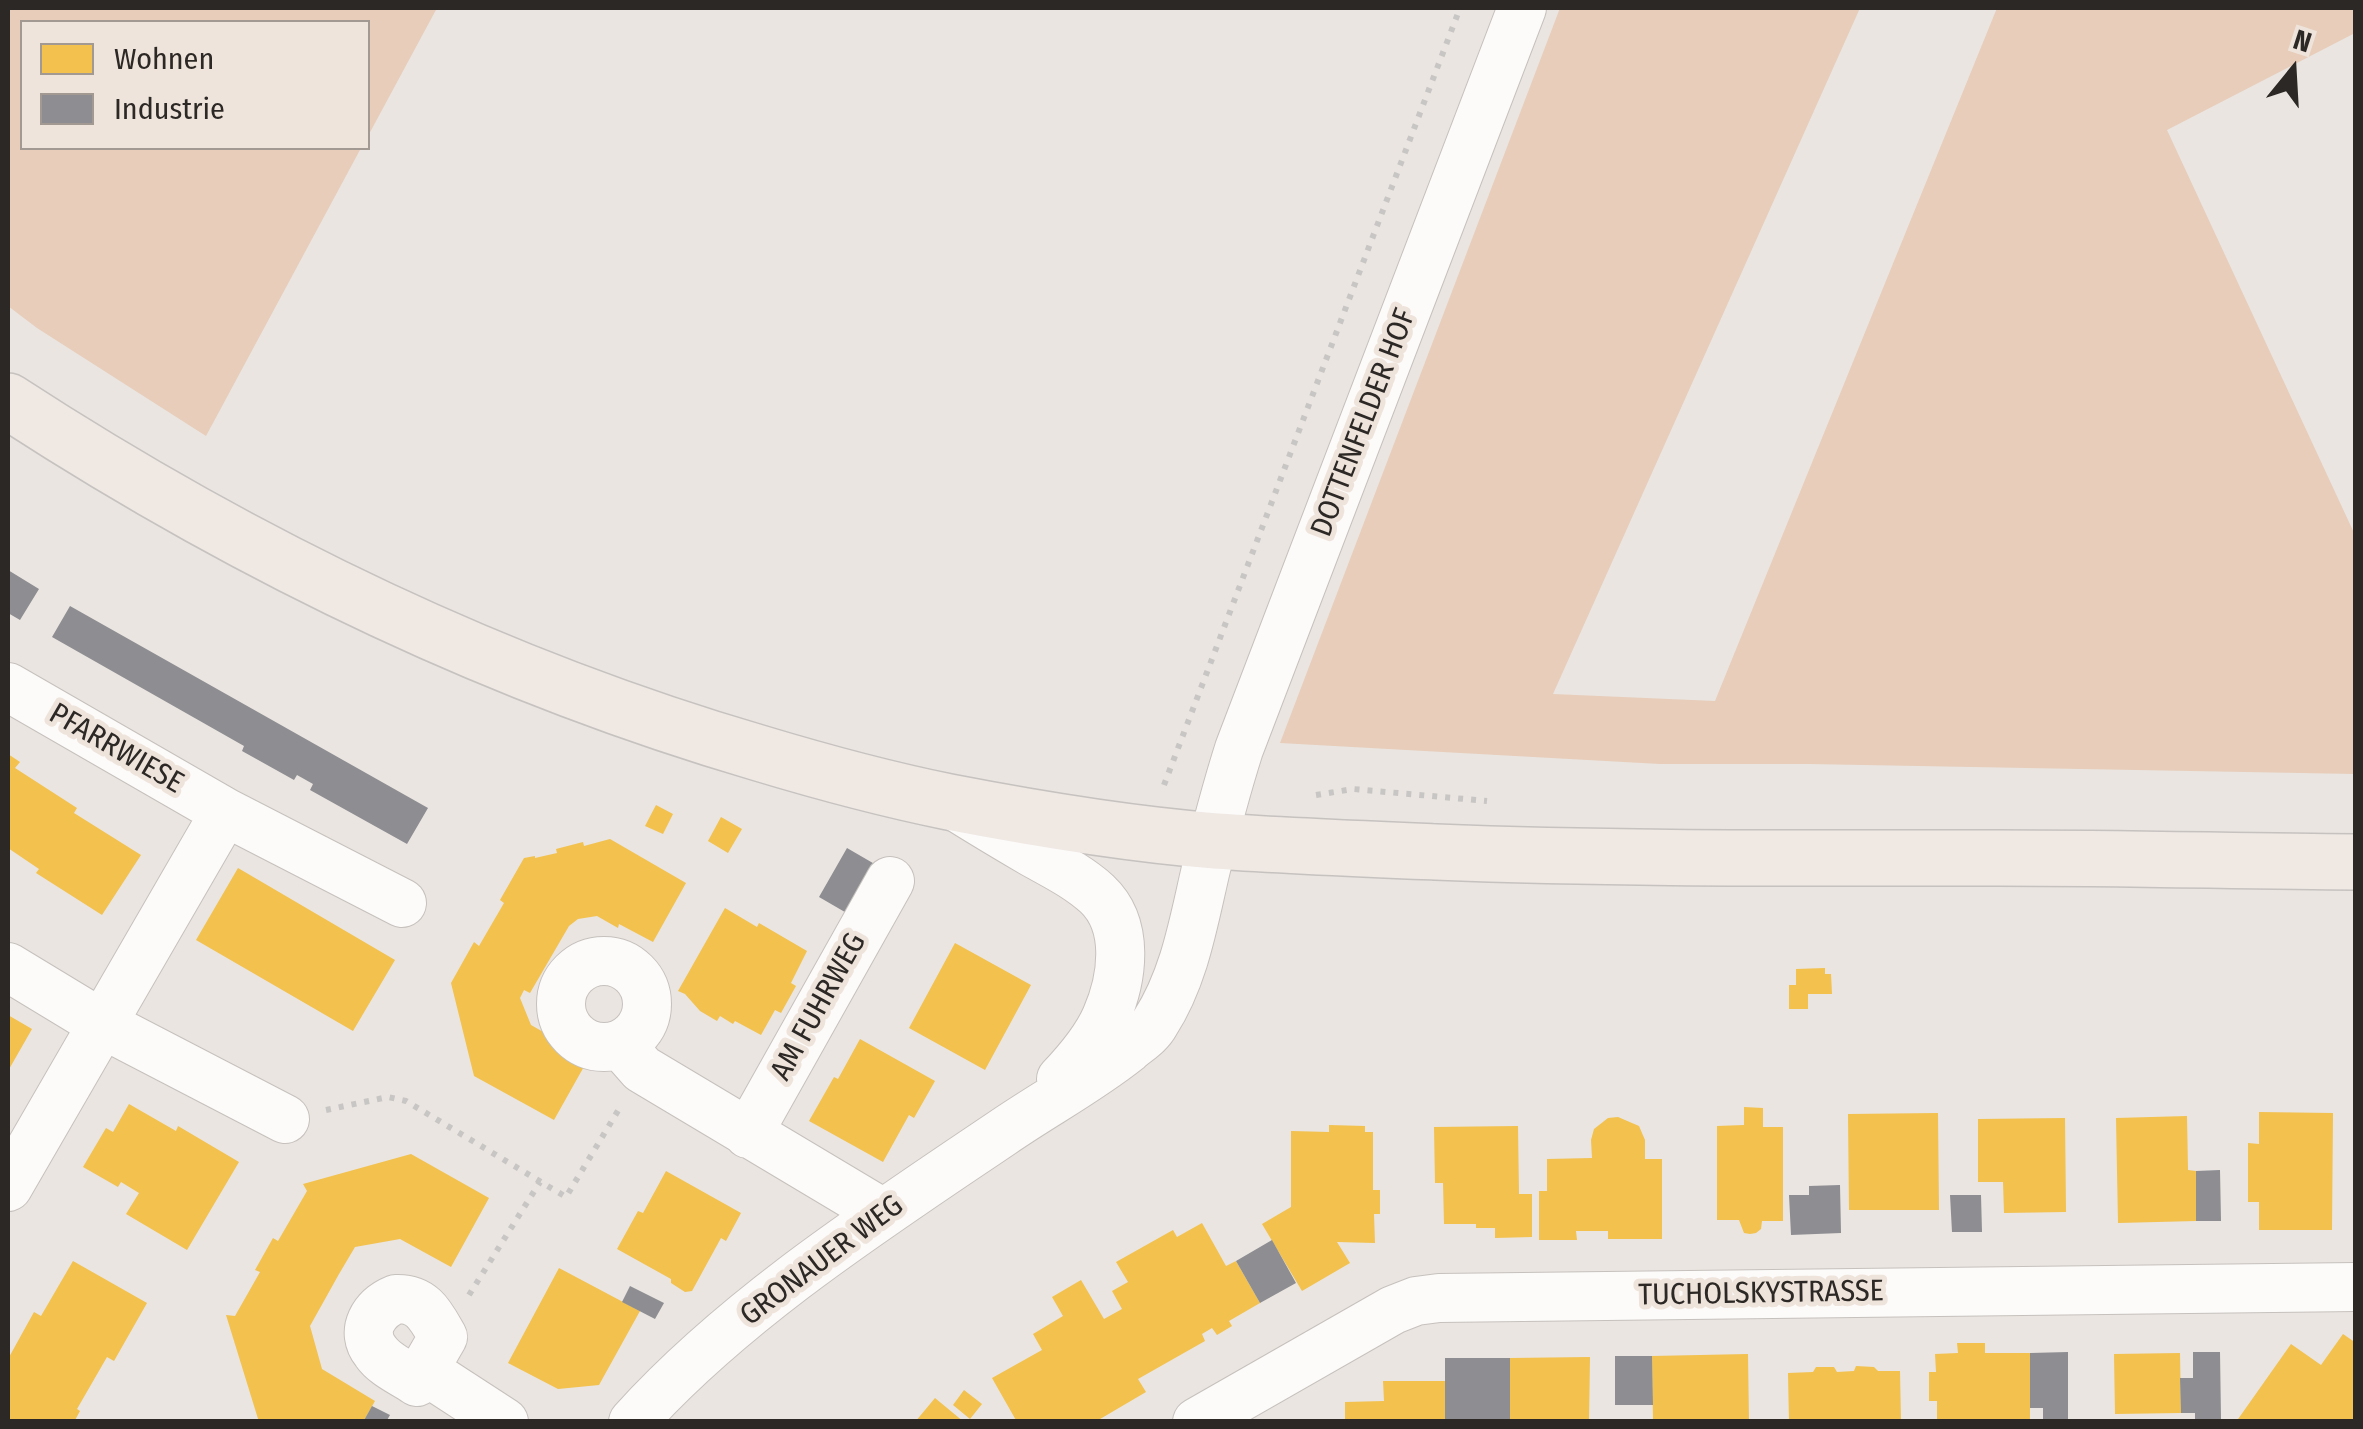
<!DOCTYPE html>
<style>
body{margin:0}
#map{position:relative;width:2363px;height:1429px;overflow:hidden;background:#eae5e0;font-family:"Fira Sans Condensed",sans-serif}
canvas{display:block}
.frame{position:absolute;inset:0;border:10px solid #2c2825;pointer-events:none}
.legend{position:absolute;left:20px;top:20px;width:350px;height:130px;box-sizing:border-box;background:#efe4db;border:2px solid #a19992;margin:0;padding:12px 18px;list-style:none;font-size:30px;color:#2c2825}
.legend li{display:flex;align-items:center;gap:20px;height:50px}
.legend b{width:50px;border:2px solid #a19992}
.north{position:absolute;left:2243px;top:20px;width:100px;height:100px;-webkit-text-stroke:8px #efe4db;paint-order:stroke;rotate:18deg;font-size:28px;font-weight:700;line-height:40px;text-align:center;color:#2c2825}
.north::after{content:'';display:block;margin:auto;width:35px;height:45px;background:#2c2825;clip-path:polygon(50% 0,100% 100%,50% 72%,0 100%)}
</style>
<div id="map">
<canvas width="2363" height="1429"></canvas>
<div class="frame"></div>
<ul class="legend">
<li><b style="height:28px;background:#f2c14e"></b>Wohnen</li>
<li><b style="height:28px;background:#8d8d92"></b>Industrie</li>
</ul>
<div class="north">N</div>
</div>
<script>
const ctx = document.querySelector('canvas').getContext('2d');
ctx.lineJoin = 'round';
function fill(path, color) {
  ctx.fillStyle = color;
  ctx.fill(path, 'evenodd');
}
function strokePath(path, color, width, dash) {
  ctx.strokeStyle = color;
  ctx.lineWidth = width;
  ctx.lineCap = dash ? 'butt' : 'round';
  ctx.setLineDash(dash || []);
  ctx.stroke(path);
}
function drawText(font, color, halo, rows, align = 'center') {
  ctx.font = font + ' "Fira Sans Condensed",sans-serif';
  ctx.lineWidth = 10;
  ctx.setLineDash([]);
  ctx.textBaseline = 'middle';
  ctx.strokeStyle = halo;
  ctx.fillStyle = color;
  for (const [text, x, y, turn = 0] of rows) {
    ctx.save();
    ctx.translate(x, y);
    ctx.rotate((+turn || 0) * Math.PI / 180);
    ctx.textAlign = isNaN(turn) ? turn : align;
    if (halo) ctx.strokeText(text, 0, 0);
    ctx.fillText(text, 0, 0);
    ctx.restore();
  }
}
const green = new Path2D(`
 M 8,8 L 437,8 L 368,136 L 368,22 L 22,22 L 22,148 L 361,148 L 206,436 L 37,328 L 8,306 Z
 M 1560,8 L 1860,8 L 1553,694 L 1715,701 L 1997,8 L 2355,8 L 2355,33 L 2167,130 L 2355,535 L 2355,774 L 1809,764 L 1660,764 L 1280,743 Z`);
const homes = new Path2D(`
 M 8,754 L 20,762 L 15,768 L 77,808 L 74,813 L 141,855 L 102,915 L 36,873 L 39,869 L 8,848 Z
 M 656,805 L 673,814 L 663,834 L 645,826 Z
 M 721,817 L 742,829 L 728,853 L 708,841 Z
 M 610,839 L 686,883 L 653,942 L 619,924 L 618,928 L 597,916 L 578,919 L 569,926 L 530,993 L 524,990 L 520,998 L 531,1025 L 552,1037 L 549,1042 L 586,1063 L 554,1120 L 474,1076 L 451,983 L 474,942 L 479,946 L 504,903 L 500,900 L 524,858 L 535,856 L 535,858 L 557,853 L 556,849 L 583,842 L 584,846 Z
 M 238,868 L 395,960 L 353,1031 L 196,940 Z
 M 725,908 L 757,927 L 759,923 L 807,951 L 791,983 L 796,986 L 781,1013 L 775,1010 L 761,1035 L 735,1021 L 733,1024 L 720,1016 L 717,1021 L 700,1011 L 685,994 L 678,991 Z
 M 955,943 L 1031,985 L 985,1070 L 909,1028 Z
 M 1825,968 L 1825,974 L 1831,974 L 1832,994 L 1808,994 L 1808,1009 L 1789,1009 L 1789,985 L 1796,985 L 1796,969 Z
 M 8,1015 L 32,1029 L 8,1071 Z
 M 860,1039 L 935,1081 L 914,1118 L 909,1115 L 883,1162 L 809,1121 L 834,1077 L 838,1079 Z
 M 129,1104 L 176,1131 L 178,1126 L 239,1162 L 187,1250 L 126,1214 L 139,1193 L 121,1182 L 118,1187 L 83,1167 L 106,1128 L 113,1132 Z
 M 1744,1107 L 1763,1108 L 1763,1127 L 1783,1127 L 1783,1221 L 1762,1221 L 1761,1229 L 1756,1233 L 1750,1234 L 1744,1233 L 1739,1220 L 1717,1220 L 1717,1126 L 1744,1125 Z
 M 2259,1112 L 2333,1113 L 2332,1230 L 2259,1230 L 2259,1202 L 2248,1202 L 2248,1143 L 2259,1144 Z
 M 1938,1113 L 1939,1210 L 1849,1210 L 1848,1114 Z
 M 2187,1116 L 2188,1170 L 2196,1171 L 2196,1221 L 2118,1223 L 2116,1118 Z
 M 1618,1117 L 1639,1126 L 1645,1140 L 1645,1159 L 1662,1159 L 1662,1239 L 1608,1239 L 1608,1231 L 1576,1231 L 1577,1240 L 1539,1240 L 1539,1191 L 1547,1191 L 1547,1159 L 1592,1158 L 1591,1140 L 1594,1129 L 1608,1118 Z
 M 2065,1118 L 2066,1212 L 2004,1213 L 2003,1182 L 1978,1182 L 1978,1119 Z
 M 1329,1125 L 1365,1126 L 1365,1132 L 1373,1132 L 1373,1190 L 1380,1190 L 1380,1214 L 1374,1214 L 1375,1243 L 1337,1242 L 1350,1263 L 1302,1291 L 1262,1224 L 1291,1207 L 1291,1131 L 1329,1132 Z
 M 1518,1126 L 1519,1194 L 1532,1194 L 1532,1237 L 1495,1238 L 1495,1228 L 1476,1228 L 1476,1224 L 1444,1224 L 1443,1183 L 1435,1183 L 1434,1127 Z
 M 411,1154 L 489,1198 L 451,1267 L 400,1239 L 355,1247 L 339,1274 L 310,1326 L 322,1369 L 375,1401 L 363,1422 L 259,1422 L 226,1315 L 235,1316 L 260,1272 L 255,1270 L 273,1238 L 278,1241 L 307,1191 L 303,1184 Z
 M 666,1171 L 741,1213 L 726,1241 L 721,1238 L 692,1291 L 685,1292 L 671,1283 L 671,1279 L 617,1249 L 638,1211 L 643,1213 Z
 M 1202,1223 L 1226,1266 L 1236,1261 L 1260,1303 L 1229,1321 L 1232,1326 L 1217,1335 L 1212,1328 L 1202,1334 L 1205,1341 L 1138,1379 L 1146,1392 L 1095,1422 L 1017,1422 L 992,1378 L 1042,1350 L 1033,1334 L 1063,1316 L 1052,1297 L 1081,1280 L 1104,1319 L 1122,1309 L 1112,1291 L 1128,1282 L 1116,1262 L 1173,1230 L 1177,1237 Z
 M 73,1261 L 147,1303 L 114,1361 L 107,1357 L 77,1409 L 80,1411 L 74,1422 L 8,1422 L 8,1359 L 34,1312 L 41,1316 Z
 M 559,1268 L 640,1311 L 599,1385 L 558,1389 L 508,1363 Z
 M 2343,1334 L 2356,1343 L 2356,1422 L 2236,1422 L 2291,1344 L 2321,1365 Z
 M 1957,1343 L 1985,1343 L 1985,1353 L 2030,1353 L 2030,1421 L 1937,1421 L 1937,1401 L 1929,1401 L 1929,1372 L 1936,1372 L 1935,1354 L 1958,1353 Z
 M 2180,1353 L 2181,1413 L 2115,1414 L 2114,1354 Z
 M 1748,1354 L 1749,1422 L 1653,1422 L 1652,1356 Z
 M 1590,1357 L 1589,1422 L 1510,1422 L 1510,1358 Z
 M 1856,1366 L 1874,1367 L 1878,1371 L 1900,1371 L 1901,1422 L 1789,1422 L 1788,1373 L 1813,1372 L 1816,1367 L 1834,1367 L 1837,1372 L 1854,1371 Z
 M 1383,1381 L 1445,1381 L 1445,1422 L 1345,1422 L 1345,1402 L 1384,1401 Z
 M 964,1390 L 982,1404 L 970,1419 L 953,1405 Z
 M 935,1398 L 964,1422 L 915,1422 Z`);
const industry = new Path2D(`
 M 8,570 L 39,589 L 20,620 L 8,613 Z
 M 70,606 L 428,808 L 407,844 L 310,790 L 313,784 L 297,775 L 294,780 L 242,751 L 244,746 L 52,637 Z
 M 847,848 L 878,866 L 850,915 L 819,897 Z
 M 2220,1170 L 2221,1221 L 2196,1221 L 2196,1171 Z
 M 1840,1185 L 1841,1233 L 1791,1235 L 1789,1195 L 1809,1195 L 1809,1186 Z
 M 1950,1195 L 1981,1195 L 1982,1232 L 1952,1232 Z
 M 1272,1240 L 1296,1283 L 1260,1303 L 1236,1261 Z
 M 630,1286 L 664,1303 L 655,1319 L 622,1302 Z
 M 2068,1352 L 2068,1422 L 2043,1422 L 2043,1408 L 2030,1408 L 2030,1353 Z
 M 2193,1352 L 2220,1352 L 2221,1419 L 2195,1419 L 2195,1413 L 2181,1413 L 2180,1378 L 2193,1378 Z
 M 1615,1356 L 1652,1356 L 1653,1405 L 1615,1405 Z
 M 1445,1358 L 1510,1358 L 1510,1422 L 1445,1422 Z
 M 372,1406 L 390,1415 L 386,1422 L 363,1422 Z`);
const path = new Path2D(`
 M 1164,785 L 1460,8
 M 1316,795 L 1353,789 L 1487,801
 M 326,1110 L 388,1097 L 406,1101 L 566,1197 L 619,1109
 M 469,1295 L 540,1182`);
const minor = new Path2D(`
 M 8,687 L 225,812 L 402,903
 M 958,808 C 982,823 1007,838 1031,852 C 1054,865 1077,876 1097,894 C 1130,925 1123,978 1106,1017 C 1096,1040 1078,1061 1061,1079
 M561 1004a43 43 0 1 1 86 0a43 43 0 1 1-86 0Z
 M 8,967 L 102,1024 L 285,1119
 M 620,1044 L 642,1069 L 883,1213
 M 748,1134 L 890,881
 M 8,1187 L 225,812
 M 396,1299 C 423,1298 431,1316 443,1337 L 417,1382 C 404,1373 385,1365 376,1352 C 359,1331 374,1308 396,1299 Z
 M 424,1370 L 504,1422
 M 633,1422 C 735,1309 876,1218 1002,1133 C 1044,1104 1088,1081 1128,1049 C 1137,1041 1149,1034 1155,1023 C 1184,978 1193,925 1205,873 C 1215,832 1226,790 1239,749 L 1522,8
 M 1197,1422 L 1393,1310 L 1416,1301 L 1439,1298 L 2356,1287`);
const major = new Path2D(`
 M 8,401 C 240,552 493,675 759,753 C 822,772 885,789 949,802 C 1037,819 1127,834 1216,841 C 1289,846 1363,849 1436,852 C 1612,859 1788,858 1963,858 C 2094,857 2225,861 2356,862`);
const streetNames = [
 ["DOTTENFELDER HOF",1364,423,-69],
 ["PFARRWIESE",116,749,30],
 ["AM FUHRWEG",819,1007,-61],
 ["GRONAUER WEG",822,1261,-37],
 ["TUCHOLSKYSTRASSE",1761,1294,-1]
];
fill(green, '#e7cdba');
fill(homes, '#f2c14e');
fill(industry, '#8d8d92');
strokePath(minor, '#c6c1bd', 50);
strokePath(major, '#c6c2c0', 58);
strokePath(path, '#c8c6c5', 6, [5, 8]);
strokePath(minor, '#fcfbfa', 48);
strokePath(major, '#efe8e3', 55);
drawText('30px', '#2c2825', '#efe4db', streetNames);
</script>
